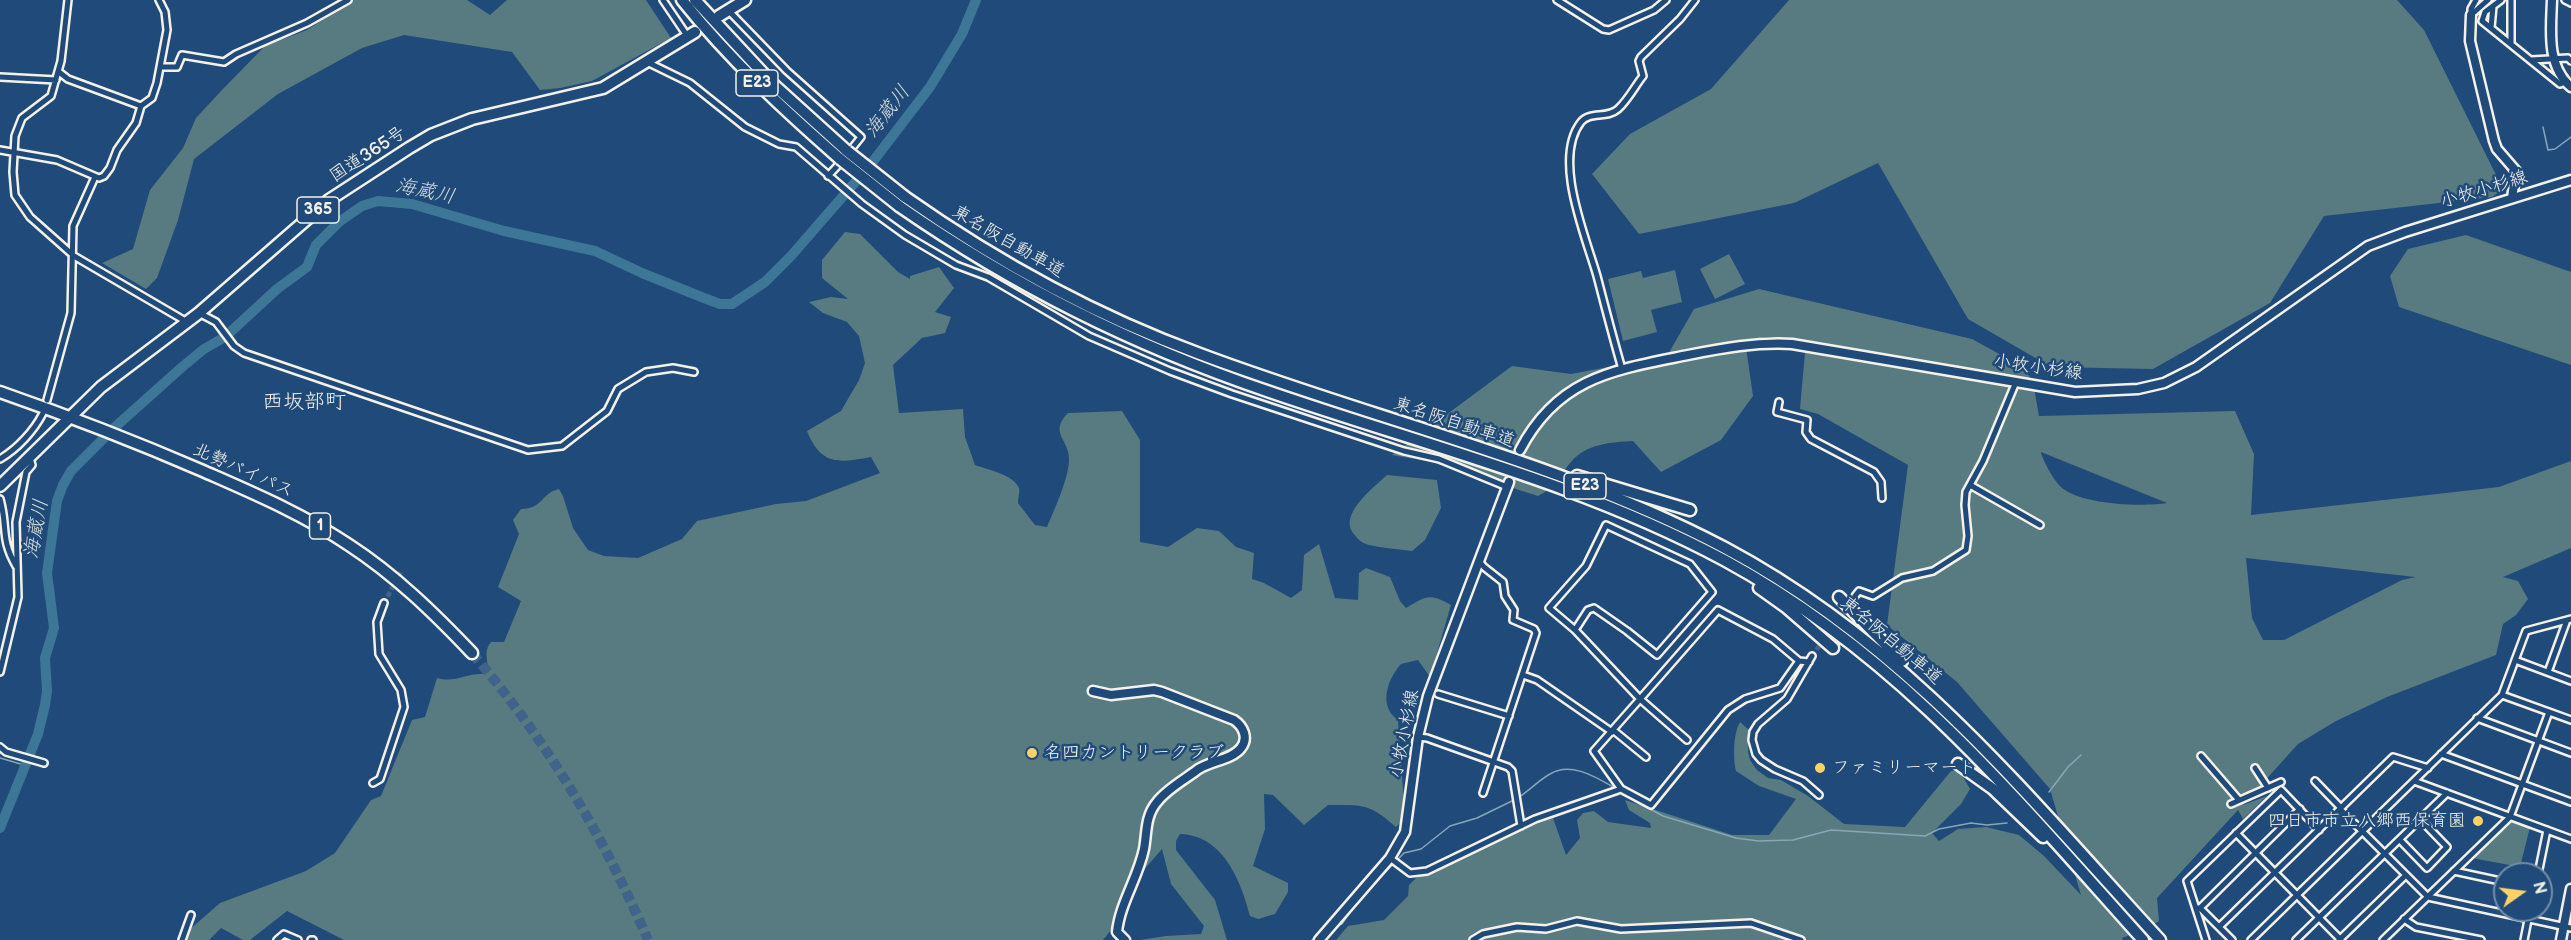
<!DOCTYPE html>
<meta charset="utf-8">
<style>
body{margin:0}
#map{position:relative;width:2571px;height:940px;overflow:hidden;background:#1f4a7a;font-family:"Balsamiq Sans",sans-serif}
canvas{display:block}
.north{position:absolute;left:2493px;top:862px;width:60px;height:60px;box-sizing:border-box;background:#1f4a7a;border:2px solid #748da6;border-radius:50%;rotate:76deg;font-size:16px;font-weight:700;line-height:24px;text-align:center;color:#f4f1e8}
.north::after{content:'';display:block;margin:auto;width:21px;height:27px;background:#ffd166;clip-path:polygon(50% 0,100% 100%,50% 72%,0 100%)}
</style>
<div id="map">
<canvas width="2571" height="940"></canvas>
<div class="north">N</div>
</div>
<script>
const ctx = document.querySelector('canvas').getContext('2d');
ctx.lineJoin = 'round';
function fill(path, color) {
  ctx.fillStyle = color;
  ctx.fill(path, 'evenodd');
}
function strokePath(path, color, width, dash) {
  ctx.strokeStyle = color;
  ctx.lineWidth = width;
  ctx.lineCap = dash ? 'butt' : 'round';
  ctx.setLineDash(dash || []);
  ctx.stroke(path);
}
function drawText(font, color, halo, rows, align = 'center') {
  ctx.font = font + ' "Balsamiq Sans","Klee One",sans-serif';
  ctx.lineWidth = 5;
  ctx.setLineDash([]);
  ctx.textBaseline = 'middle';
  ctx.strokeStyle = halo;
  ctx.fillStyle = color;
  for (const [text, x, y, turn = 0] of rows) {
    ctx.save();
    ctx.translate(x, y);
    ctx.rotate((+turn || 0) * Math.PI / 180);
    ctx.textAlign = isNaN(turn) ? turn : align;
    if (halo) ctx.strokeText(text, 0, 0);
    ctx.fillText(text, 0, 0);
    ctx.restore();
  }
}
const green = new Path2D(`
 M 353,0 L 467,0 L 490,15 L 507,0 L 646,0 L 671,38 L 592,81 L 560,88 L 540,90 L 512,52 L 404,35 L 362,48 L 278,94 L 194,159 L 178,220 L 157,278 L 146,289 L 102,263 L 133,249 L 150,190 L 183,148 L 196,118 L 222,90 L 265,46 L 307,30 Z
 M 1789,0 L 2397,0 L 2424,30 L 2503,189 L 2492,197 L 2324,216 L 2270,303 L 2153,369 L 2051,367 L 1968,319 L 1878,163 L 1794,203 L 1639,234 L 1592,174 L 1630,134 L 1711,89 Z
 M 845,232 L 860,234 L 898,272 L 910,279 L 910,276 L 939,267 L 954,288 L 935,312 L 951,317 L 945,333 L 922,338 L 893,365 L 899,413 L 963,409 L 965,437 L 975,465 C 988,470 1013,474 1019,488 C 1020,492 1018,499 1018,503 L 1035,525 L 1047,527 C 1054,511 1069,477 1069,460 C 1070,440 1048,433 1068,413 L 1122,411 L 1140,440 L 1140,542 L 1168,547 L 1197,528 L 1219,531 L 1236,547 L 1254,553 L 1252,579 L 1264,583 L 1291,598 L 1302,590 L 1304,555 L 1319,544 L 1335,598 L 1358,600 L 1359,573 L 1366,568 L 1390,577 L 1400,601 L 1406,608 C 1427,596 1429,593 1451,605 L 1430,677 L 1418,660 L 1401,664 C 1387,680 1378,706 1398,720 L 1404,804 L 1402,821 L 1396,827 C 1369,803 1362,805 1328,805 L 1304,825 L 1273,795 L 1264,794 L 1265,829 L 1253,866 L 1288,883 L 1288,892 L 1275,914 L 1258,919 L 1250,916 C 1241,881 1223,835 1180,834 L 1176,841 L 1176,850 L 1215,900 L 1227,940 L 1140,940 L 1166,936 L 1201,934 L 1204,926 L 1171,884 L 1162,849 L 1128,888 L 1111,930 L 1103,940 L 344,940 L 287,911 L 250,940 L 243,940 L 221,928 L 209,940 L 185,940 L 189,930 L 220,903 L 306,871 L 335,853 L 371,800 L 381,796 L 412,720 L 425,717 L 437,678 C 455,683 464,674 482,674 L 488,668 C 487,658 484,650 491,642 L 504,642 L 521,601 L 498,587 L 519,534 L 513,520 L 521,509 C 543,509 541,493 559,489 L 563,496 L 573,528 L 588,550 L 604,556 L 638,558 L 682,539 L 697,521 L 776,504 L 806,501 L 880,473 L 871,457 C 839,463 821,466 807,431 L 841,411 L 859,380 L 865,363 L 859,336 L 847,322 L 823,313 L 809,302 L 831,297 L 848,299 L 822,278 L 822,260 Z
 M 2466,235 L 2571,272 L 2571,365 L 2399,307 L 2390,276 L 2408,249 Z
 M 1729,254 L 1745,284 L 1715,299 L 1700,269 Z
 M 1675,270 L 1682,302 L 1651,310 L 1657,332 L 1623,341 L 1608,279 L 1641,271 L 1643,278 Z
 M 1759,289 L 1972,339 L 2023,367 L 2033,382 L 2039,416 L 2235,411 L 2254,454 L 2251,515 L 2499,487 L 2571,461 L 2571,548 L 2503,577 L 2518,581 L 2528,599 L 2516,615 L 2503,624 L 2496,655 L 2387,697 L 2336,721 L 2298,744 L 2243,805 L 2267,796 L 2243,819 L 2238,810 L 2157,898 L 2159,921 L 2146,929 L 2122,938 L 2123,940 L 1336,940 L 1348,926 L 1384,920 L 1408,896 L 1409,885 L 1416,878 L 1439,870 L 1504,836 L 1553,818 L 1566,855 L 1580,838 L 1577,820 L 1583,813 L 1594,811 L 1608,822 L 1651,828 L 1650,823 L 1629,810 L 1625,800 L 1732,835 L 1769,835 L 1796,799 L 1759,786 L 1736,771 C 1733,758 1733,734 1740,722 L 1749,730 L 1748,751 L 1750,760 L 1757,770 L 1768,778 L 1781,780 L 1808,796 L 1844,824 L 1905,827 L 1951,771 L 1959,770 L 1970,789 L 1961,804 L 1932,833 L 1939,841 L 1958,829 L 1986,827 L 2019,835 L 2044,856 L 2081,895 L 2050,789 L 1957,682 L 1887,625 L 1908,465 L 1818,414 L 1800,409 L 1806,341 L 1768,337 L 1745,340 L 1753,396 L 1721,440 L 1661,472 L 1633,441 C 1611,442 1586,444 1571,462 C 1559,476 1556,487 1538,496 L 1432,462 L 1392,455 L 1512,366 L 1571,374 L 1667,356 L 1694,309 ZM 2041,453 L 2041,452 L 2167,503 C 2142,507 2076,505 2059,485 C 2052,477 2044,462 2041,453 ZM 2246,558 L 2415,577 L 2416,577 L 2402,580 L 2284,640 L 2263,640 L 2252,618 Z
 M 1387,475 L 1437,480 L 1441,508 L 1425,540 L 1412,551 C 1398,549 1383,548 1369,545 C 1362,543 1358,540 1354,534 C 1338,515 1373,488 1387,475 Z
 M 2512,820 L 2530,827 L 2520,867 L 2472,858 Z`);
const stream = new Path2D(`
 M 2543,127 L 2548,150 L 2555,149 L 2571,137
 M 0,758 L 24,765
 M 2049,792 L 2068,767 L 2081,755
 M 1620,793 L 1663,816 L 1736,838 L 1758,841 L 1793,840 L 1831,830 L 1925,836 L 1939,829 L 1971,823 L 1987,825 L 2007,823
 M 1519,797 C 1530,790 1539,780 1550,774 C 1572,761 1597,778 1617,789
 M 1362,896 L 1404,853 L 1421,849 L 1450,826 L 1477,818 L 1512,801
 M 1336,926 L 1342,924 L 1357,902
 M 1312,940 L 1325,926`);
const river = new Path2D(`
 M 0,828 L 38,734 L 45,705 L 47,691 L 45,658 L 54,628 L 47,573 L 57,501 L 63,485 L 71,471 L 114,428 L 181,368 L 204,349 L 225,337 L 277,289 L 307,267 L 316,245 L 339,222 L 362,206 L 378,201 L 412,204 L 504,231 L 595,251 L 642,273 L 704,298 L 720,304 L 732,304 L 765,282 L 791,256 L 871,164 L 930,87 L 962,34 L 976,0`);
const streetTunnel = new Path2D(`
 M 384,603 L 401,572
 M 1838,620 L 1855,596
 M 1812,656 L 1832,628`);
const highwayTunnel = new Path2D(`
 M 472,653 C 547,741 602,833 648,940`);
const street = new Path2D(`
 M 68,0 L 61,61 L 51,96 L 22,118 L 15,136 L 13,172 L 15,195 L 30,217 L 74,256 L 187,322
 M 663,0 L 688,37
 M 1557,0 L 1603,29 L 1609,30 L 1654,10 L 1666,0
 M 2501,0 L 2485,12 L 2482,21 L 2560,84 L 2566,82
 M 2565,0 L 2571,3
 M 728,10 L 787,71 L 861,137 L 849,152
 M 2471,15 L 2488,0
 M 2471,15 L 2471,9 L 2476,0
 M 2491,28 L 2493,6
 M 2511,44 L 2511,0
 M 2531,60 L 2568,58 L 2571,61
 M 647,62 L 690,83 L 745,127 L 779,144 L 796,147 L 862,204 L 905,235 L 956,265 L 988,277 L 1089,336 L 1170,371 L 1232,394 L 1404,451 L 1439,459 L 1507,487
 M 160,67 L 177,67 L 182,55 L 224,62 L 236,54 L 307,23 L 348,0
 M 59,72 L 68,79 L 141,106
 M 0,77 L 56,80
 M 0,150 L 57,160 L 99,178 L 104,176 L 110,168 L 117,150 L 136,123 L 141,106 L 152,98 L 157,83 L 167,30 L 165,12 L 159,0
 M 828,176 L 843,160
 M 199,313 L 216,322 L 234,346 L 244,353 L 528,450 L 562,446 L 607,411 L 618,389 L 646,372 L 673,368 L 694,372
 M 1622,369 C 1613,338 1605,307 1597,276 C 1586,237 1552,159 1581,122 C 1590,111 1607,119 1618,109 C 1628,100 1635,86 1643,76 L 1639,61 L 1641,57 L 1680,19 L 1695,0
 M 47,400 L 71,313 L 73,226 L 95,177
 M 1779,402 L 1777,412 L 1807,420 L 1806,432 L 1811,439 L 1874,472 L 1881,482 L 1882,498
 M 0,459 C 17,449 34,431 43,413
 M 1970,485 L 2040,525
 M 0,499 C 8,528 0,538 16,566
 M 1479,561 L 1484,567 L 1503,582 L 1505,596 L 1514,610 L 1513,620 L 1534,629 L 1536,633 L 1483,793
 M 1855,596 L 1859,591 L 1873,596 L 1902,578 L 1933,571 L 1966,550 L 1968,536 L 1965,505 L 1966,492 L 1983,461 L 2016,382
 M 1575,630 L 1588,610 L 1594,608 L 1627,631 L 1657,655 L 1712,592 L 1690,564 L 1606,525 L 1586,566 L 1549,608 L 1575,630 L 1640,699 L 1718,610 L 1773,639 L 1799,661 L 1809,662
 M 1812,656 L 1787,699 L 1758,724 L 1753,732 L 1752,740 L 1756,754 L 1761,760 L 1775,769 L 1803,781 L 1819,795
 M 2515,660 L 2571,681
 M 0,672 L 18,597 L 16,522 L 26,472 L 32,465 L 30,458
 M 2548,672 L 2567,620
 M 1523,675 L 1537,680 L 1612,732
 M 1438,694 L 1509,716
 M 2502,695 L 2571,720
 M 2477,718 L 2571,753
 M 1613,730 L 1646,757
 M 1418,737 L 1427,738 L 1508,767 L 1512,771 L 1521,826
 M 0,747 L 6,752 L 44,763
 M 2441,754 L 2571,802
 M 2201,756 L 2239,800
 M 2255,768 L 2268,788
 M 2315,781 L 2341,808
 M 2414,781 L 2571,839
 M 373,783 L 380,779 L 404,707 L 401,690 L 379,654 L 377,622 L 384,603
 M 1621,789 L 1594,751 L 1640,699 L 1687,740
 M 2231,804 L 2281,782
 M 2340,809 L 2428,897 L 2571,928
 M 2236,833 L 2341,940
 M 2400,840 L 2427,868 L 2447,847 L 2421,820
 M 1390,858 L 1410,873 L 1427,871 L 1535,819 L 1621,789 L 1651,805 L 1728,710 L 1745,699 L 1780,688 L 1799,661
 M 2454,871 L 2505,882
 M 2538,874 L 2547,830
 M 2196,908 L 2200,908 L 2300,809
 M 2200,908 L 2232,940
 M 2404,919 L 2416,927 L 2481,940
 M 2219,927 L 2393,757 L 2428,768
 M 182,940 L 191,915
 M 277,940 L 284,934 L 298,940
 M 311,940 L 313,940
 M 1473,940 L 1483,934 L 1517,927 L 1546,929 L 1577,921 L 1621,929 L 1751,923 L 1801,940
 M 2206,940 L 2187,881 L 2281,790 L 2319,830
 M 2251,940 L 2502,695 L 2526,631 L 2571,619
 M 2296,940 L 2447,793
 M 2339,940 L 2405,876
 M 2383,940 L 2510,817 L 2549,712
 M 2524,940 L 2530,910`);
const secondary = new Path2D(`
 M 2552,0 C 2551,29 2546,66 2571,87
 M 2471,15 L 2470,41 L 2494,141 L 2497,149 L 2516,171 L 2512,198
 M 1520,450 C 1558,377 1614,370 1688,355 C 1723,348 1756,342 1792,344 L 2075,392 L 2138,389 L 2164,383 L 2196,367 L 2368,246 L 2405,232 L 2571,180
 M 1093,691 L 1111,695 L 1154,690 L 1162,692 L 1234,720 C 1243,726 1249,738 1241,748 C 1232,760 1209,761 1197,770 C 1184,780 1167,789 1157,802 C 1145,816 1147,833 1144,849 C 1138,878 1120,903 1117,932 L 1125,940
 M 1319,940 L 1390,858 L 1405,832 L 1418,737 L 1428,696 L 1509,482
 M 2561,940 L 2571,889`);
const highway = new Path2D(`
 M 682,0 C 729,59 784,110 840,159
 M 695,0 L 774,85 L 847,151
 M 719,16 L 745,0
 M 905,197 C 996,261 1096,316 1200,354 C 1373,419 1562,462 1725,548 C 1907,645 2023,791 2160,940
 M 899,206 C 1016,287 1132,345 1267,391 C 1420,444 1581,483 1724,560 C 1899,655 2012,794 2143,940
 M 0,392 C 69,416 136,442 203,471 C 253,493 303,514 349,545 C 395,575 434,613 472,653
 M 1577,476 L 1690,510
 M 0,486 L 101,387 L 199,313 L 329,200 L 409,148 L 431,135 L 472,119 L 603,88 L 695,32
 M 1759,588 L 1787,608 L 1833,648
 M 1839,597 L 1902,661
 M 1958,764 L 1993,789 L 2043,837`);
const highwayBridge = new Path2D(`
 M 847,151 L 905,197
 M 840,159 L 899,206`);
const markers = [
 [1032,753,6,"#ffd166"],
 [1820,768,6,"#ffd166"],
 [2478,821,6,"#ffd166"]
];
const shields = [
 [757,83,42],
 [318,210,42],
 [1585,486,42],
 [320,526,21]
];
const shieldNames = [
 ["E23",757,83],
 ["365",318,210],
 ["E23",1585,486],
 ["1",320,526]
];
const streetNames = [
 ["国道365号",368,155,-33],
 ["小牧小杉線",2484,190,-17],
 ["東名阪自動車道",1008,242,30],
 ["小牧小杉線",2038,368,8],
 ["東名阪自動車道",1454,423,18],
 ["北勢バイパス",243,471,24],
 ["東名阪自動車道",1891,641,40],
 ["小牧小杉線",1405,734,-79]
];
const poiNames = [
 ["名四カントリークラブ",1044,753],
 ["ファミリーマート",1832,768],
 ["四日市市立八郷西保育園",2466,821,"right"]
];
const waterNames = [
 ["海蔵川",888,112,-52],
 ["海蔵川",425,192,12],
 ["海蔵川",37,529,-80]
];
const quarterNames = [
 ["西坂部町",304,403]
];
fill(green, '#577b80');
strokePath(stream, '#87a7b7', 1.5);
strokePath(river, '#3e7697', 10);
strokePath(streetTunnel, '#3f638a', 5, [5, 2.5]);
strokePath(highwayTunnel, '#3f638a', 10, [10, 5]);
strokePath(street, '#f4f1e8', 10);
strokePath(secondary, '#f4f1e8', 13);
strokePath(highway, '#f4f1e8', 15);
strokePath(street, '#1f4a7a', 5);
strokePath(secondary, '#1f4a7a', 8);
strokePath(highway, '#1f4a7a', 10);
strokePath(highwayBridge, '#f4f1e8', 15, []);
strokePath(highwayBridge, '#1f4a7a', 10);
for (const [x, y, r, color] of markers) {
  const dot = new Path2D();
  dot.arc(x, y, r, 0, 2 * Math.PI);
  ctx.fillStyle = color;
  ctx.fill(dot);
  strokePath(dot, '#1f4a7a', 2);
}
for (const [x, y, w] of shields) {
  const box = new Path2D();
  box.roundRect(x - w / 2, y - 13, w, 26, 4.5);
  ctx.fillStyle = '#1f4a7a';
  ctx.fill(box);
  strokePath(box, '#f4f1e8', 1.5);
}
drawText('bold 16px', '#f4f1e8', null, shieldNames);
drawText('18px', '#f4f1e8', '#1f4a7a', streetNames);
drawText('18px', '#f4f1e8', '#1f4a7a', poiNames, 'left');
drawText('italic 20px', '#d9dfdc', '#1f4a7a', waterNames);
drawText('21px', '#f4f1e8', '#1f4a7a', quarterNames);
</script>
